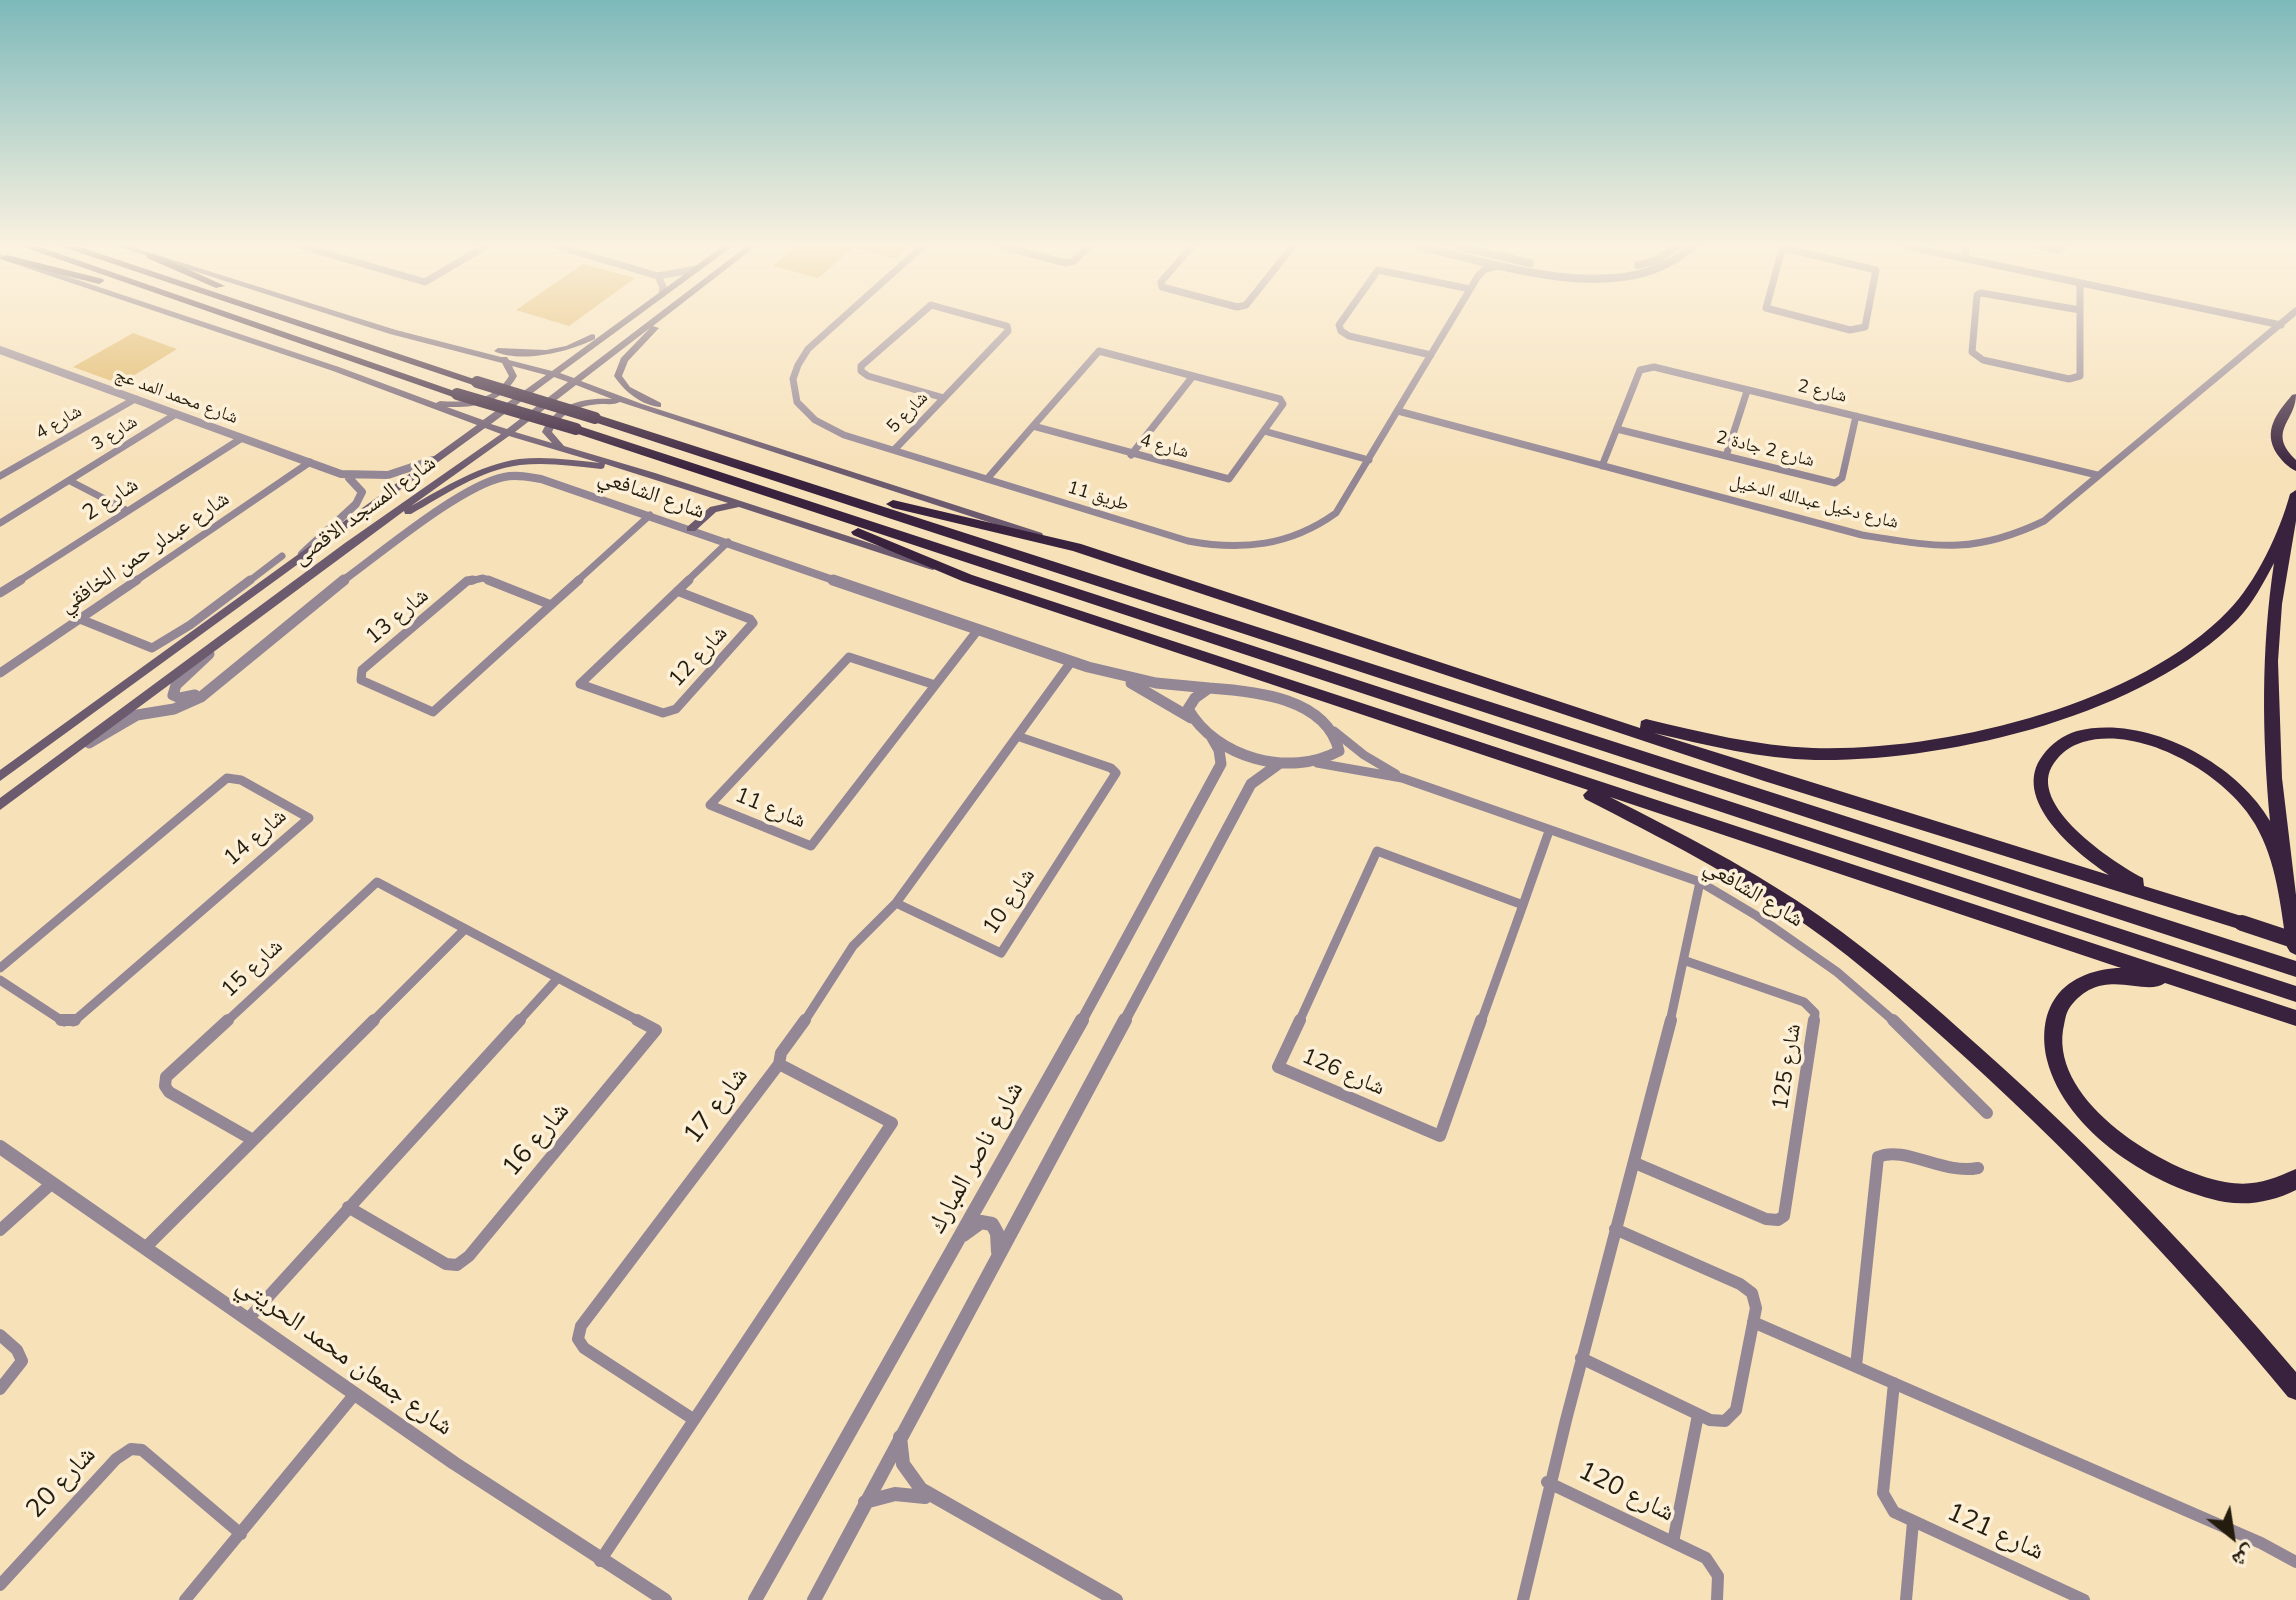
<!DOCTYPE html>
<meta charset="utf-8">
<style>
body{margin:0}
#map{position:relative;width:2296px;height:1600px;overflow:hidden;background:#f7e1b9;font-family:"Nunito Sans","Noto Naskh Arabic",sans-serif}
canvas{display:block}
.north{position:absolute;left:2192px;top:1496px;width:80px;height:80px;-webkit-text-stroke:6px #fdf0d8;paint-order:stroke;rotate:150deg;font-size:22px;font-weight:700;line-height:32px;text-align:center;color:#241c0d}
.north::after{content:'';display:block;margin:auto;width:28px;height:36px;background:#241c0d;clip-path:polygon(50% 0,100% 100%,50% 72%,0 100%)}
</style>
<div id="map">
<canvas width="2296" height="1600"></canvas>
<div class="north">ش</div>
</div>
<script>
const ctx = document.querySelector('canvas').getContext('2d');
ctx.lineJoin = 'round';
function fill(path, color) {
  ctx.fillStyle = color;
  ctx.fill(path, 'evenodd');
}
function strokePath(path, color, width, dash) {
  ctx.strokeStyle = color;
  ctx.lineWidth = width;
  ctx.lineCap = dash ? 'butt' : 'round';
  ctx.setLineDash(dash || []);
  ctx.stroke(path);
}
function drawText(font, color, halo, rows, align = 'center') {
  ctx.font = font + ' "Nunito Sans","Noto Naskh Arabic",sans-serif';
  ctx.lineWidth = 7;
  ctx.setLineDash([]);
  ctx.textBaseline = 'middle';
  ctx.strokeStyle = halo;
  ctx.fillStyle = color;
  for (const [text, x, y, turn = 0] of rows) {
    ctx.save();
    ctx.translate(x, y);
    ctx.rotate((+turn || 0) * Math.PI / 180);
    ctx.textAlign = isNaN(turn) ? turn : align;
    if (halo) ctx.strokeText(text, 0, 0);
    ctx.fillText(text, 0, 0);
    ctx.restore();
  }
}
const green = new Path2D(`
 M 797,246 L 910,246 L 896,259 L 853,248 L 818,278 L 773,266 Z
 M 583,264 L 635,278 L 569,326 L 516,310 Z
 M 133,333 L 177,349 L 120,384 L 73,367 Z`);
const minorFar2 = new Path2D(`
 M 301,246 L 425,282 L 486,246
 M 557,246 L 658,276 L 696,269
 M 923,246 L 808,349 L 798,365 L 793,379 L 797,402 L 815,420 L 844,435 L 1188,541 C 1242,551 1290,546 1336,513 L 1478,276 L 1485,269 L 1499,266
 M 1000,246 L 1066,263 L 1074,261 L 1090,246
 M 1192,246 L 1161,282 L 1162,287 L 1237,307 L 1246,305 L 1293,246
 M 1783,246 L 1766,308 L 1850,330 L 1865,327 L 1876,270 L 1783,248
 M 1905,246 L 2281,325
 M 2037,246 L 2058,250 L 2064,246
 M 1965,259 L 1966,246
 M 658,276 L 663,287 L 662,294
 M 2080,283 L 2080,310
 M 1981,293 L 2080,310 L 2080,376 L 2069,379 L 1983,360 L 1972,352 L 1977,295 Z
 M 931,305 L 1007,326 L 1008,331 L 944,398 L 868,376 L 861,371 L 861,366 Z
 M 1099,351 L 1280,399 L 1283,404 L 1229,479 L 1033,426 Z
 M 1431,355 L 1349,336 L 1341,331 L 1339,325 L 1378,270 L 1470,289
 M 1398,411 L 1862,535 C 1937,547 1973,555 2044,521 L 2296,311
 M 1617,429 L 1835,483 L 1842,478 L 1856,416
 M 1264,431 L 1369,460
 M 894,450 L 944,398
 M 1131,455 L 1193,376
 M 1726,456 L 1747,391
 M 1602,466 L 1640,370 L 1654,367 L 2097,475
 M 0,476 L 135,399
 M 987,479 L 1033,426
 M 70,481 L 128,511
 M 0,523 L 176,414
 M 17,582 L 242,438
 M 134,582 L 310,462
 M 248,582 L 282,556
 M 466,582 L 483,578 L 493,582
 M 576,582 L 650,515
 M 686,582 L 728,542`);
const minorFar1 = new Path2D(`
 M 473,580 L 467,581 L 362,670 L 361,680 L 433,712 L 551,605
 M 488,580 L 551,605
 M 677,591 L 750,619 L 753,623 L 676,709 L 663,713 L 580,684 L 689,580
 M 0,593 L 21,580
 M 551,605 L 579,580
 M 80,619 L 152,648 L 190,625 L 250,580
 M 0,673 L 137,580
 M 935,685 L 849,657 L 710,805 L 811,846 L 977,631
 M 1334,731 L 1364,755 L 1396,774
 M 1317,763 L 1402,778 L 1700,882 L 1757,916 L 1837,972 L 1895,1022
 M 896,903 L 1001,953 L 1116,773 L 1111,768 L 1017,736
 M 1523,905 L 1549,831
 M 1686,961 L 1804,1002 L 1815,1013 L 1814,1022
 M 0,968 L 227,778 L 241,780 L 309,818 L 73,1022
 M 0,980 L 64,1022
 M 226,1022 L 377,882 L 641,1022
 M 372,1022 L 465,929
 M 518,1022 L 558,978
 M 804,1022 L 853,946 L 896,903 L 1071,662
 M 1299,1022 L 1377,851 L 1523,905
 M 1481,1022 L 1523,905
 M 1670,1022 L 1700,882`);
const minor = new Path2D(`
 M 61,1020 L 75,1020
 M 228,1020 L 166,1077 L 165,1086 L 169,1092 L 253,1140
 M 1300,1020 L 1278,1067 L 1440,1136 L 1481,1020
 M 1893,1020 L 1987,1113
 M 1635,1163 L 1766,1219 L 1778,1220 L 1784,1216 L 1814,1020
 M 348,1207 L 446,1264 L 457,1265 L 469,1256 L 656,1030 L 637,1020
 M 0,1230 L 50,1185
 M 145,1248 L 374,1020
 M 248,1319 L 520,1020
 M 1753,1322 L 2261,1543 L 2296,1562
 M 0,1335 L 17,1350 L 22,1361 L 0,1389
 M 1581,1358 L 1710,1420 L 1725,1421 L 1736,1410 L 1756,1308 L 1752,1293 L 1740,1284 L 1615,1229
 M 1856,1366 L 1878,1157 C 1905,1145 1942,1175 1978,1168
 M 1894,1383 L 1883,1493 L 1894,1512 L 2084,1600
 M 693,1419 L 584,1348 L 578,1339 L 581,1326 L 779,1064 L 781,1053 L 805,1020
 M 1547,1482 L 1706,1558 L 1718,1576 L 1717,1600
 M 1673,1542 L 1698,1415
 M 600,1561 L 892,1123 L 779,1064
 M 0,1585 L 116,1459 L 131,1449 L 142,1450 L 241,1534
 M 185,1600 L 354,1395
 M 1523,1600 L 1566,1420 L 1671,1020
 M 1906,1600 L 1913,1522`);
const tertiaryFar2 = new Path2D(`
 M 1420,246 C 1489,263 1601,300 1668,263 C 1677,259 1686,252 1694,246
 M 1457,246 L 1530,263
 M 1638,265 L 1657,260 L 1677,246
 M 0,350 L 341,474 L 388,475 L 433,460
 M 302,554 L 356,504 L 362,492 L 349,478
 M 341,582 C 380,554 460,486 504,477 C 516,474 529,477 541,479 L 839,582`);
const tertiaryFar1 = new Path2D(`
 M 833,580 L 1088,667 L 1156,683 L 1209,688
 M 1131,683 L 1191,718
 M 1209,688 C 1255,691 1327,698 1339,751 C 1289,778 1216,758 1188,709 L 1195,698 Z
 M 195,695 L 180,698 L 173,695 L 176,685 L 209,654
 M 89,743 L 137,715 L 174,709 L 201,697 L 344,580
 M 1081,1022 L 1221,764 L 1219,750 L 1211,736
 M 1124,1022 L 1251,784 L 1280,763`);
const tertiary = new Path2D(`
 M 0,1147 L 454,1463 L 665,1600
 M 963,1235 L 981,1222 L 992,1224 L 997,1233 L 998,1252
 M 900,1437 L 903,1464 L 921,1489 L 1116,1600
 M 865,1502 L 895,1494 L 925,1497
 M 755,1600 L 1082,1020
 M 814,1600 L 1125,1020`);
const secondary = new Path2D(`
 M 116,246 L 129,246 L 396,330 L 501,357 L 507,357 L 509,360 L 552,371 L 723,246 L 733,246 L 560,373 L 574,378 L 747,246 L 756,246 L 653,326 L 659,328 L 628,361 L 622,376 L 630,387 L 661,403 L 661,407 C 642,406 624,391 614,376 L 621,358 L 650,328 L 581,381 L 642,404 L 1042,533 L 1043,535 L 1038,538 L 1034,537 L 620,402 C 614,405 609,404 601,404 C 580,405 561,412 552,432 L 564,446 L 655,473 L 937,565 L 938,567 L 933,570 L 929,569 L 739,507 L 716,512 L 695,531 L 687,531 L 687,527 L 710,507 L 728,503 L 605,464 L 604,468 L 601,469 C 574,466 547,462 520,465 C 480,470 445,495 411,514 L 405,514 L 404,511 L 0,810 L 0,798 L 345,543 L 501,434 L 485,428 L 0,781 L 0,770 L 477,425 L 333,371 L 0,259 L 0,254 L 339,367 L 436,403 L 440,401 C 466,403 494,401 509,376 L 502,363 L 390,334 ZM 512,366 L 546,375 L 483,420 L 447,407 C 476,408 502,403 517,376 ZM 554,377 L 568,382 L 507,429 L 491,424 ZM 576,385 L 612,399 C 583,397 555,404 542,432 L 552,443 L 515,432 ZM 509,436 L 600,463 C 573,460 546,456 519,459 C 479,465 445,487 411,506 Z
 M 592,334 L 595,335 L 595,339 C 569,352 520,364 494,351 L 498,348 L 546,350 L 566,346 Z`);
const motorway = new Path2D(`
 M 21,246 L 37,246 L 463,394 L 461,397 L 453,397 Z
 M 60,246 L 77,246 L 483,382 L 481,385 L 473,385 Z
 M 147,254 L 155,254 L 225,286 L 216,288 L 147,258 Z
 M 7,255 L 103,279 L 104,281 L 99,284 L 3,260 L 2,258 Z
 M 2296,394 C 2296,422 2266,431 2296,460 L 2296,471 C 2288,467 2282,461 2277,454 C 2262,431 2277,413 2292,395 Z
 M 595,414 L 2296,961 L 2296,977 L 591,421 L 591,415 Z
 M 576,425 L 2296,986 L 2296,1002 L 572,432 L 572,426 Z
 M 2296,490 L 2296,521 L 2282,604 L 2278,661 L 2282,778 L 2296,895 L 2296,955 L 2290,952 L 2287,947 C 2280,904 2277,862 2255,824 C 2226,774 2141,725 2083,742 C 2070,746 2061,753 2054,763 C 2024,804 2114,863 2143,878 L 2144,886 L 2248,918 L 2251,923 L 2248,928 L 2242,930 L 1764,781 L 1073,551 L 893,508 L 886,504 L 893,500 L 1081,544 L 1640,728 L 1641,721 L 1646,719 C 1701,732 1756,746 1813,748 C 1941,752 2137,706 2228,611 C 2256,583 2280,531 2290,494 ZM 2274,563 C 2261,649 2262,735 2270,821 C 2236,762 2145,714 2077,731 C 2063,735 2051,744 2043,755 C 2009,799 2076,853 2109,875 L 1654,733 C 1707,745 1761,759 1815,760 C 1947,762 2143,716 2238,619 C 2253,603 2264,582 2274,563 Z
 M 858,528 L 972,575 L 2296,1010 L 2296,1026 L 2165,983 C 2144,998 2102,964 2070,1007 C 2065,1014 2065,1022 2063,1030 C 2052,1103 2164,1171 2225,1182 C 2254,1187 2270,1180 2296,1169 L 2296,1190 C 2274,1201 2250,1206 2225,1202 C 2156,1189 2065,1132 2047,1060 C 2042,1039 2043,1015 2056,997 C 2070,977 2098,968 2121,968 L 1610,797 C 1682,834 1754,870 1821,917 C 1878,957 1932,1004 1984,1051 C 2096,1151 2199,1258 2296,1372 L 2296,1400 L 2288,1397 C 2189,1277 2083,1165 1968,1060 C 1916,1013 1863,965 1806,925 C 1736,876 1661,838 1585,799 L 1583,795 L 1588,790 L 962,581 L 853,535 L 851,532 Z`);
const motorwayBridgeFar1 = new Path2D(`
 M 477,382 L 595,418
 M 457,394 L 576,429`);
const motorwayBridge = new Path2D(`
 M 2242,923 L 2296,941`);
const farStreetnames = [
 ["شارع 2",1822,392,13],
 ["شارع محمد المد عج",176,397,20],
 ["شارع 5",908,413,-46],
 ["شارع 4",59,423,-30],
 ["شارع 3",115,434,-32],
 ["شارع 4",1164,447,15],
 ["شارع 2 جادة 2",1765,450,14],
 ["طريق 11",1098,497,17],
 ["شارع دخيل عبدالله الدخيل",1814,503,14]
];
const streetNames = [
 ["شارع الشافعي",651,495,19],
 ["شارع 2",111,500,-33],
 ["شارع المسجد الاقصى",365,511,-36],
 ["شارع عبدلر حمن الخافقي",145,553,-34],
 ["شارع 13",398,617,-40],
 ["شارع 12",699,657,-47],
 ["شارع 11",770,809,22],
 ["شارع 14",256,838,-41],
 ["شارع الشافعي",1753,894,31],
 ["شارع 10",1010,902,-56],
 ["شارع 15",253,969,-43],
 ["شارع 125",1788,1067,-81],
 ["شارع 126",1343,1073,23]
];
const nearStreetnames = [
 ["شارع 17",717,1106,-53],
 ["شارع 16",537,1140,-50],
 ["شارع ناصر المبارك",977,1158,-61],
 ["شارع جمعان محمد الحريتي",344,1357,35],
 ["شارع 20",62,1483,-47],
 ["شارع 120",1626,1493,26],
 ["شارع 121",1995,1533,24]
];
fill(green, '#e0b460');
strokePath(minorFar2, '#938695', 7);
strokePath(minorFar1, '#938695', 9);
strokePath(minor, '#938695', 12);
strokePath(tertiaryFar2, '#938695', 8);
strokePath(tertiaryFar1, '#938695', 11);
strokePath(tertiary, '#938695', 14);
fill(secondary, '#6c5a6f');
fill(motorway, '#39223d');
strokePath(motorwayBridgeFar1, '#39223d', 12);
strokePath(motorwayBridge, '#39223d', 16);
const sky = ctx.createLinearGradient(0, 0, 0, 470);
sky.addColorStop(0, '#7db9ba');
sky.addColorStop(0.52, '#fbf2e0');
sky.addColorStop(1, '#fbf2e000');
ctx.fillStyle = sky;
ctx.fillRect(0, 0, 2296, 470);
drawText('18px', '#241c0d', '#fdf0d8', farStreetnames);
drawText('22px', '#241c0d', '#fdf0d8', streetNames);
drawText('26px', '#241c0d', '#fdf0d8', nearStreetnames);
</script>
